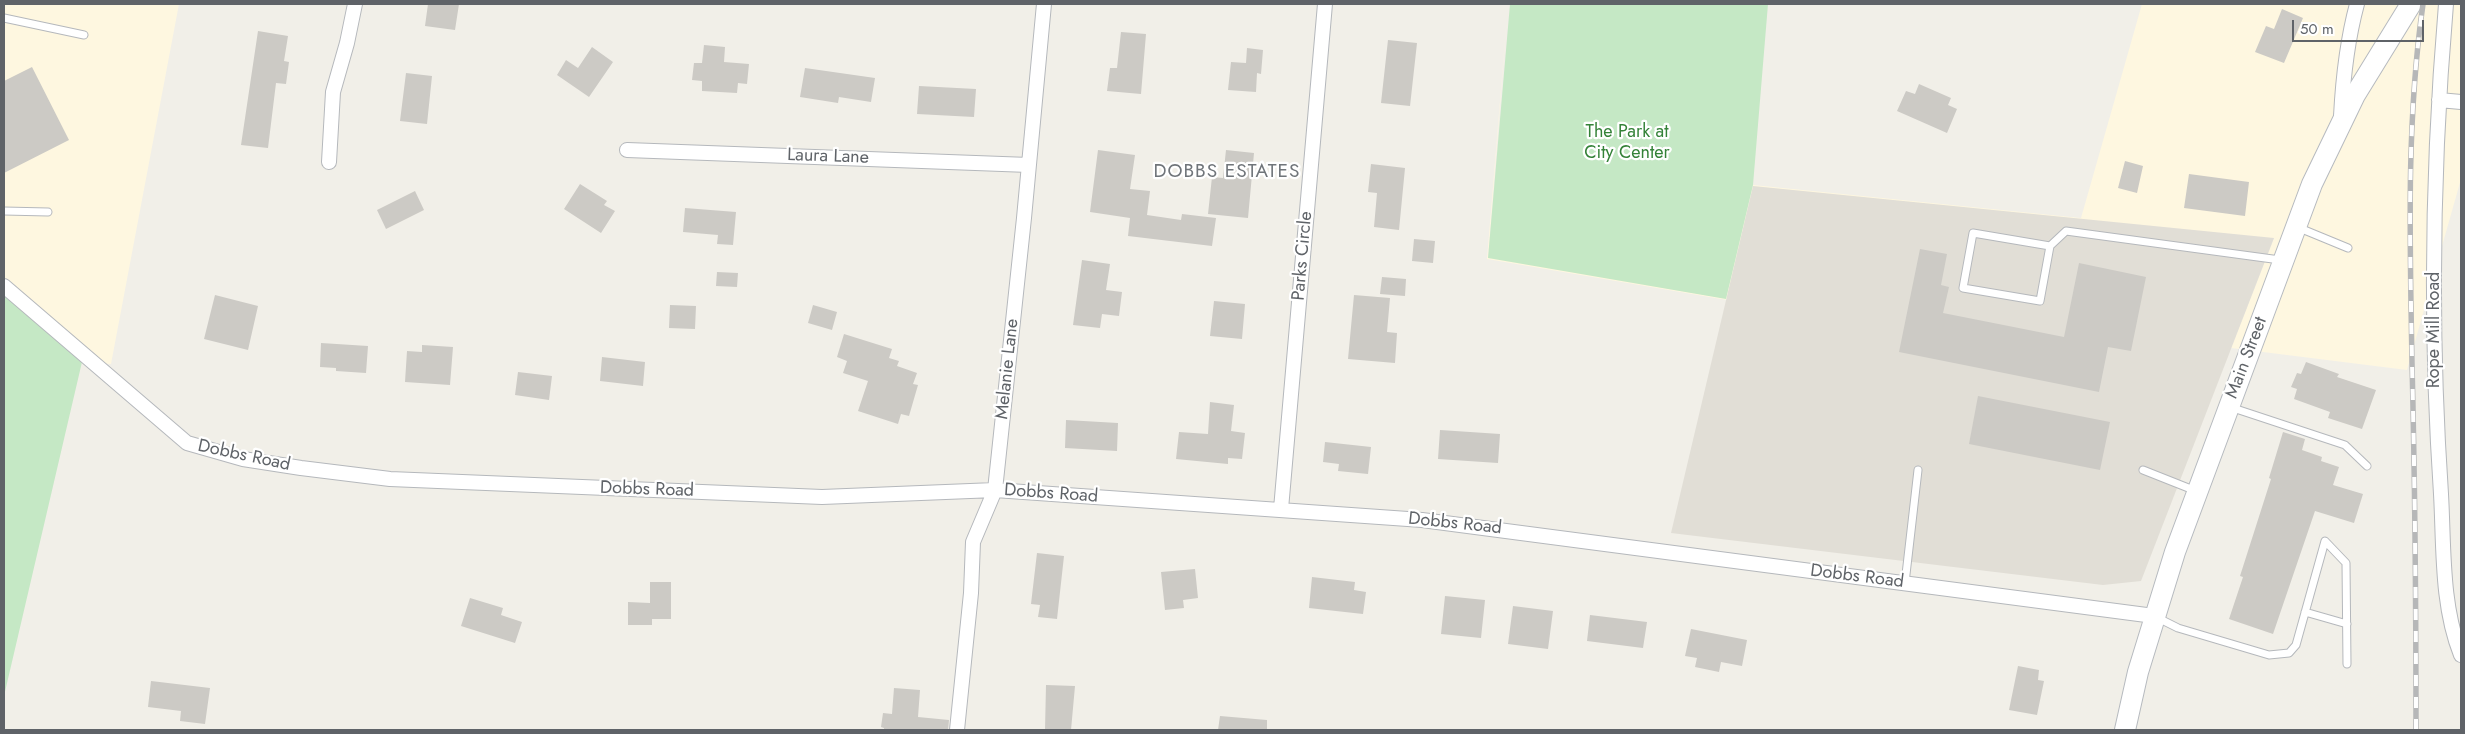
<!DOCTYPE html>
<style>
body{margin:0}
#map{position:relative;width:2465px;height:734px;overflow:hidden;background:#f1efe8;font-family:Jost,sans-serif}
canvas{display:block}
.frame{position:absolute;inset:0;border:5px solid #5f6368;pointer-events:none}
.scale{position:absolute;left:2292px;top:20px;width:132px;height:22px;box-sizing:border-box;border:2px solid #5f6368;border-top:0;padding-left:6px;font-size:15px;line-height:18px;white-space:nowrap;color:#5f6368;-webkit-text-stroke:4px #fff;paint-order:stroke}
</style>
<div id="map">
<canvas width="2465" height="734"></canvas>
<div class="frame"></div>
<div class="scale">50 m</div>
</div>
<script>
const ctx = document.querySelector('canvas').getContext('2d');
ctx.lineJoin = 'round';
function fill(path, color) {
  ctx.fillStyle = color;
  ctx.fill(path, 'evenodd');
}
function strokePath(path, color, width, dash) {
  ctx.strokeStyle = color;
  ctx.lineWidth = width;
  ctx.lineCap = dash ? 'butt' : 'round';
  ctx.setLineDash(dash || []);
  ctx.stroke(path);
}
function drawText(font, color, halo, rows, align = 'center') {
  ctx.font = font + ' Jost,sans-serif';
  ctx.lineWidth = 4.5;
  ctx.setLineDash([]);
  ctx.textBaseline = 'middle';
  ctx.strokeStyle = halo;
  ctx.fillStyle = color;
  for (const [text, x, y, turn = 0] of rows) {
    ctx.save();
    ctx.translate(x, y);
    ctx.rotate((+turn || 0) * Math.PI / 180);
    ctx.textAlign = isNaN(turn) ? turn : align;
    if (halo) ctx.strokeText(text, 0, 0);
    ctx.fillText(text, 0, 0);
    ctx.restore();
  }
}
const commercial = new Path2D(`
 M 4,4 L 179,4 L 111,364 L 82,362 L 4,291 Z
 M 1508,4 L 1488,257 L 1726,298 L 1753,185 L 2081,218 L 2142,4 L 2461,4 L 2461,179 L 2407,370 L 2231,348 L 2274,238 L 1727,300 L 1487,259 Z`);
const education = new Path2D(`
 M 1753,186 L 2274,238 L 2141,581 L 2103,585 L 1671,533 Z`);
const green = new Path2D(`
 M 1510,4 L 1768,4 L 1753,185 L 1726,299 L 1488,258 Z
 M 4,291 L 82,362 L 4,696 Z`);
const building = new Path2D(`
 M 428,4 L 459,4 L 455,30 L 425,26 Z
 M 2282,9 L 2303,18 L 2284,63 L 2255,52 L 2266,26 L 2274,29 Z
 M 258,31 L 288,36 L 284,61 L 289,62 L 286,84 L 276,83 L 268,148 L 241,145 Z
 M 1121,32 L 1146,34 L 1141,94 L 1107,91 L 1110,68 L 1117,68 Z
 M 1388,40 L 1417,43 L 1410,106 L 1381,103 Z
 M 704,45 L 725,47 L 724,62 L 749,64 L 747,84 L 738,83 L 737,93 L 702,91 L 702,81 L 692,80 L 694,63 L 702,63 Z
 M 592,47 L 613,62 L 589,97 L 557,75 L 566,60 L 578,68 Z
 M 1247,48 L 1263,50 L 1261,74 L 1257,73 L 1256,92 L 1228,90 L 1231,62 L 1246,63 Z
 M 32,67 L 69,140 L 4,173 L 4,81 Z
 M 805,68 L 875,78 L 871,102 L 839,97 L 838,103 L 800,97 Z
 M 406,73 L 432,76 L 427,124 L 400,121 Z
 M 1919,84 L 1951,98 L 1948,105 L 1957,109 L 1947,133 L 1897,111 L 1906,91 L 1915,94 Z
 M 919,86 L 976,89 L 974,117 L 917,114 Z
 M 1098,150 L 1135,155 L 1130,189 L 1150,191 L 1147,215 L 1181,220 L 1182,214 L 1216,218 L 1212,246 L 1128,236 L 1130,218 L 1090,212 Z
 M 1226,150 L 1254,153 L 1248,218 L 1208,214 L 1212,177 L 1223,178 Z
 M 2125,161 L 2143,166 L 2137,193 L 2118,188 Z
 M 1371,164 L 1405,168 L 1399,230 L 1374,227 L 1377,193 L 1368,192 Z
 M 2189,174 L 2249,182 L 2245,216 L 2184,208 Z
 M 580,184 L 607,201 L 604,205 L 615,211 L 601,233 L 564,209 Z
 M 415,191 L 424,210 L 386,229 L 377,210 Z
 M 685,208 L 736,212 L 733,245 L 717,244 L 718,235 L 683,232 Z
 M 1414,239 L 1435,241 L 1433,263 L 1412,261 Z
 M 1920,249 L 1947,254 L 1941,285 L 1949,287 L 1943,313 L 2064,337 L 2079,263 L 2146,277 L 2131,351 L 2108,347 L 2099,392 L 1899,352 Z
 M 1082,260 L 1110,264 L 1106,290 L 1122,292 L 1119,316 L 1102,314 L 1100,328 L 1073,325 Z
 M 717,272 L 738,273 L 737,287 L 716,286 Z
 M 1382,277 L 1406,279 L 1405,296 L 1380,294 Z
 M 215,295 L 258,306 L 248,350 L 204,339 Z
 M 1354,295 L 1390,298 L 1387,332 L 1397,333 L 1395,363 L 1348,359 Z
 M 1214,301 L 1245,304 L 1242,339 L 1210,336 Z
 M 670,305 L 696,306 L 695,329 L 669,328 Z
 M 813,305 L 837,312 L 832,330 L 808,323 Z
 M 844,334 L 892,349 L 889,358 L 899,361 L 897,366 L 917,373 L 913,384 L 918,385 L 909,416 L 901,414 L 898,424 L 858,411 L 868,381 L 843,373 L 847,361 L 837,357 Z
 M 321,343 L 368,346 L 366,373 L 336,371 L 336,368 L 320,367 Z
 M 422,345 L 453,347 L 450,385 L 405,382 L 407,351 L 422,352 Z
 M 602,357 L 645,362 L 643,386 L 600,381 Z
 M 2306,362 L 2339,374 L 2337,377 L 2376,390 L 2362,429 L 2328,418 L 2330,412 L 2294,399 L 2297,389 L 2291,387 L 2297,373 L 2301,374 Z
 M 518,372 L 552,376 L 549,400 L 515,395 Z
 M 1978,396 L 2110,422 L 2100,470 L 1969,444 Z
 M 1210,402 L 1234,405 L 1231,431 L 1245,433 L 1242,459 L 1228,458 L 1228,464 L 1176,459 L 1179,432 L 1208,434 Z
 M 1066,420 L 1118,423 L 1117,451 L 1065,448 Z
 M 1440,430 L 1500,434 L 1498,463 L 1438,459 Z
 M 2283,432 L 2305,439 L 2302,450 L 2322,457 L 2321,461 L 2339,467 L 2333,485 L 2363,494 L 2354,523 L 2315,511 L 2273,634 L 2229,619 L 2243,577 L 2240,576 L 2271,479 L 2269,478 Z
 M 1325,442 L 1371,447 L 1368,474 L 1338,471 L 1339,464 L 1323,462 Z
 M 1037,553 L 1064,556 L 1057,619 L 1038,617 L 1040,605 L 1031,604 Z
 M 1195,569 L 1198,598 L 1183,600 L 1184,608 L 1165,610 L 1161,572 Z
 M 1312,577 L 1355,582 L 1354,590 L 1366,592 L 1363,614 L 1309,608 Z
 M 650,582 L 671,582 L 671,619 L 652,619 L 652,625 L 628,625 L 628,602 L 650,603 Z
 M 1445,596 L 1485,600 L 1481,638 L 1441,634 Z
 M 470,598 L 503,608 L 501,615 L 522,622 L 515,643 L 461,626 Z
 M 1513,606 L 1553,611 L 1548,649 L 1508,644 Z
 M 1590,615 L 1647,622 L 1643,648 L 1587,641 Z
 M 1691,629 L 1747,640 L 1742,666 L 1721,662 L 1719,672 L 1695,667 L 1697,658 L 1685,656 Z
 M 2018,666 L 2039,670 L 2038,680 L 2044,681 L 2037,715 L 2009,710 Z
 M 151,681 L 210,688 L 205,724 L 180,721 L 181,711 L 148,707 Z
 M 1046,685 L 1075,686 L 1071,730 L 1045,730 Z
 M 894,688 L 920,690 L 918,717 L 949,720 L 948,730 L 884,730 L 884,728 L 881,727 L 883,713 L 892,714 Z
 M 1220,716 L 1267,720 L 1267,730 L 1218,730 Z`);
const path = new Path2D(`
 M 2460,65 L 2461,65`);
const service = new Path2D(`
 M 4,18 L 84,35
 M 4,211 L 48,212
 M 2297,227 L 2348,248
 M 2050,246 L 1973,233 L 1963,288 L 2040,301 L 2050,246 L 2066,231 L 2280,260
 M 2230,407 L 2345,445 L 2367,466
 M 2143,470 L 2196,491
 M 1905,583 L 1918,470
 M 2305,612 L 2347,624
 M 2156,617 L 2178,628 L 2269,655 L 2289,653 L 2296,645 L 2325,541 L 2346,563 L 2347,664`);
const minor = new Path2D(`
 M 2446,4 C 2432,167 2430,331 2441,494 C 2444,547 2441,605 2461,655
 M 2439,100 L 2461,102
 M 2341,116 C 2343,78 2347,41 2357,4
 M 627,150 L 1029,165
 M 329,162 L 333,92 L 347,43 L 355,4
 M 4,286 L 187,443 L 243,459 L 301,468 L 390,479 L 822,497 L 995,490 L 1422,520 L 2154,616
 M 1281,509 L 1325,4
 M 957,730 L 971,593 L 973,542 L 995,490 L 1024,218 L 1044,4`);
const secondary = new Path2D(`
 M 2125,730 L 2138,672 L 2175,552 L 2312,184 L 2355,95 L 2411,4`);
const rail = new Path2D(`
 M 2416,730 C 2416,608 2415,485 2412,363 C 2410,242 2406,123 2423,4`);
const parkNames = [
 ["The Park at",1627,133],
 ["City Center",1627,154]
];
const streetNames = [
 ["Laura Lane",828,157,2],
 ["Parks Circle",1303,256,-85],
 ["Rope Mill Road",2435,330,-90],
 ["Main Street",2247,358,-69],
 ["Melanie Lane",1008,369,-84],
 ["Dobbs Road",244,456,12],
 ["Dobbs Road",647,490,2],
 ["Dobbs Road",1051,494,4],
 ["Dobbs Road",1455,524,6],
 ["Dobbs Road",1857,577,7]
];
const neighbourhoodNames = [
 ["DOBBS ESTATES",1227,172]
];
fill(commercial, '#fef7e0');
fill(education, '#e1ded6');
fill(green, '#c5e8c5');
fill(building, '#cccac5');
strokePath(service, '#b5b8bc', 9);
strokePath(minor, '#b5b8bc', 16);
strokePath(secondary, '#b6babf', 22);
strokePath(path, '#9cc7a9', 3, [5, 2.5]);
strokePath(service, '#fff', 7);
strokePath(minor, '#fff', 14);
strokePath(secondary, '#fff', 20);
strokePath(rail, '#b6b7b8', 5.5);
strokePath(rail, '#fff', 4, [11]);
drawText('18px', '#348238', '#fff', parkNames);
drawText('18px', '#5f6368', '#fff', streetNames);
ctx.letterSpacing = '1px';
drawText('19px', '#70757a', '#fff', neighbourhoodNames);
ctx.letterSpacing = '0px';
</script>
